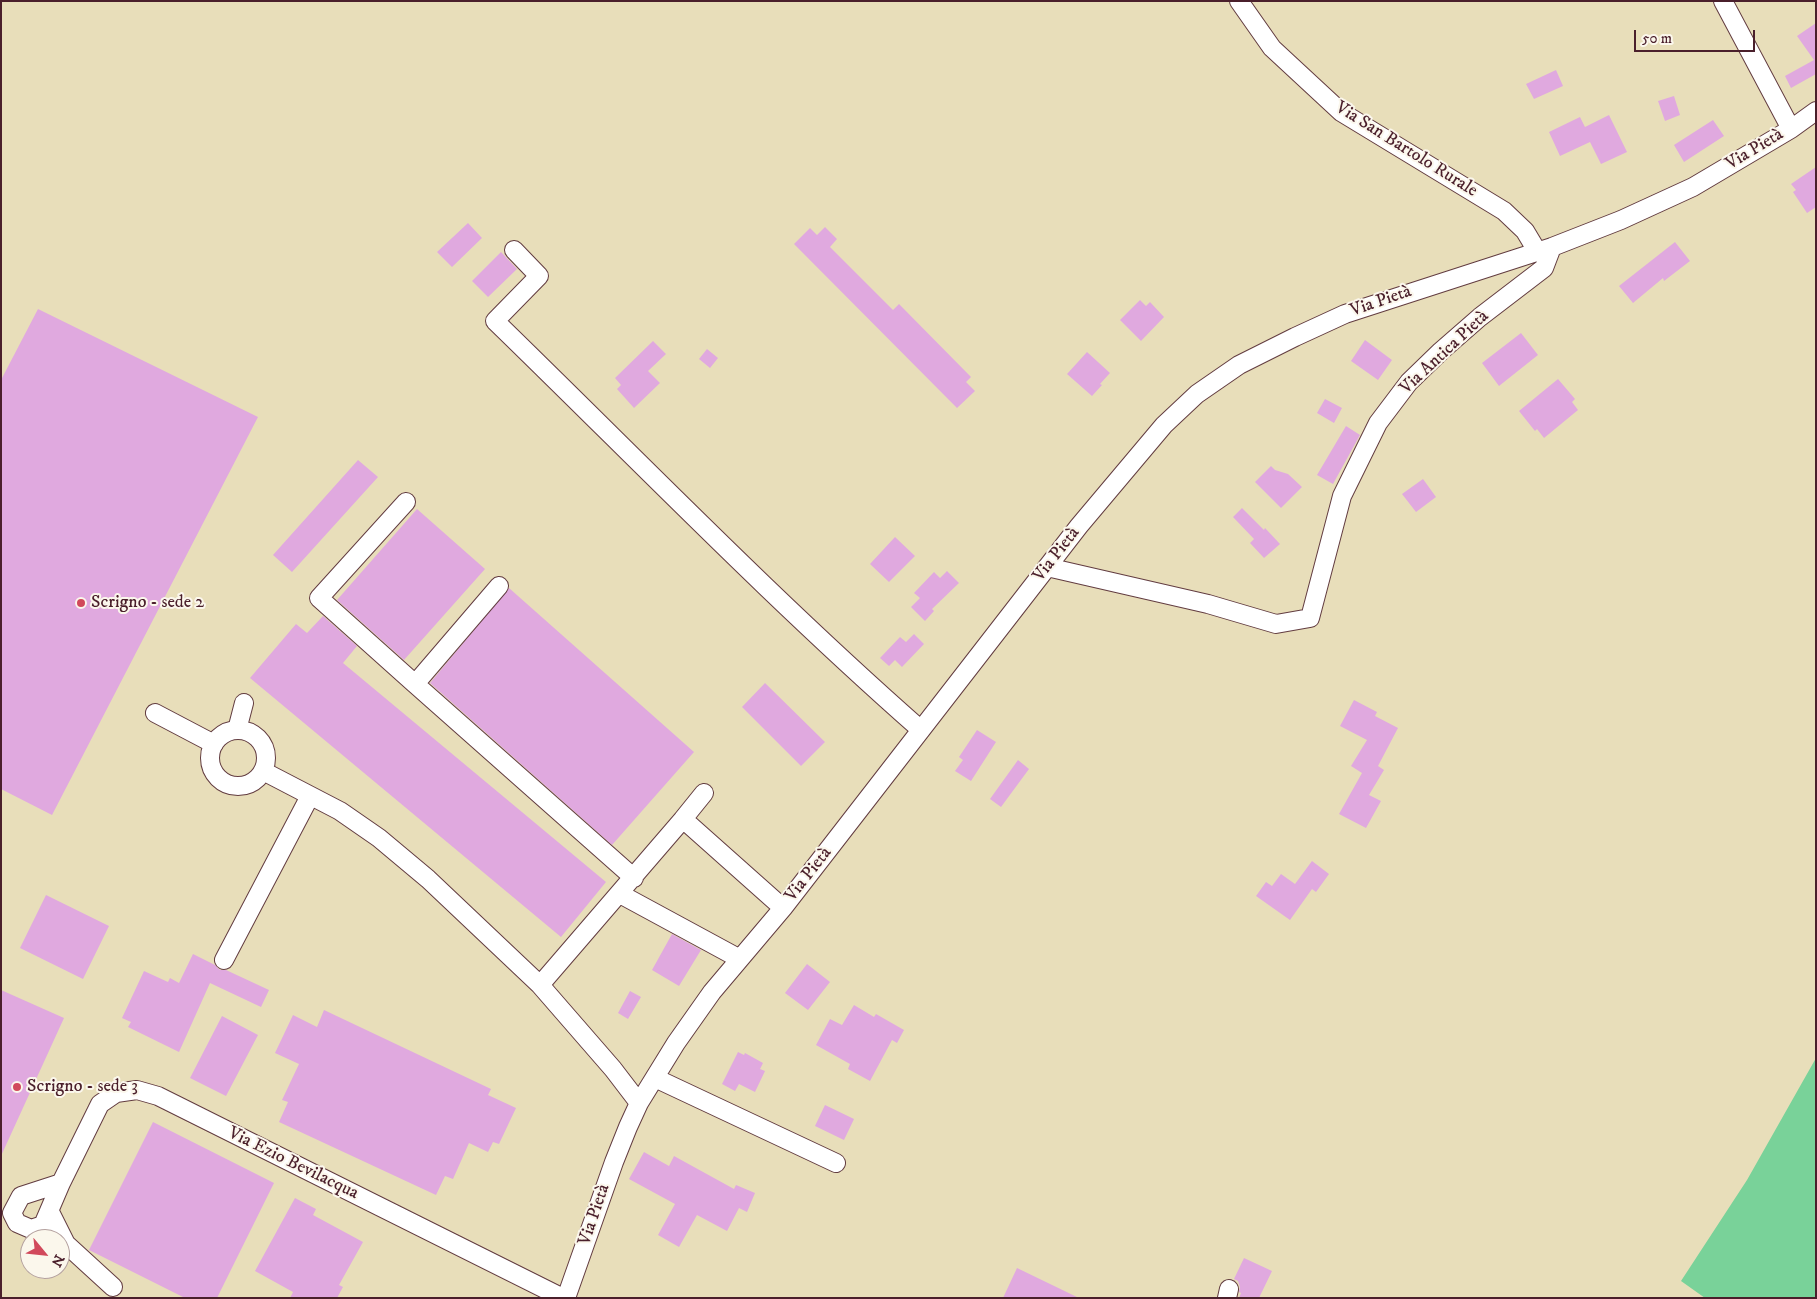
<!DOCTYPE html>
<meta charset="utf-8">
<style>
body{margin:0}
#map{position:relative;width:1817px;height:1299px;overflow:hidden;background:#e8deba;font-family:"IM FELL DW Pica",serif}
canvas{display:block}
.frame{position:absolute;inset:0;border:2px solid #4a1f2b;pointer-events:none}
.north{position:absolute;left:20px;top:1229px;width:50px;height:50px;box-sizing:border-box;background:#fbf7ec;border:1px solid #b4a19f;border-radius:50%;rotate:118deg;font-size:14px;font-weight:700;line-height:20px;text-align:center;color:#4a1f2b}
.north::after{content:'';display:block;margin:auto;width:18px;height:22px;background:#d1495b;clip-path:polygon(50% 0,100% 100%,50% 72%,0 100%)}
.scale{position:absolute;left:1634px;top:30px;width:121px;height:22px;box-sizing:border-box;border:2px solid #4a1f2b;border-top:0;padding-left:6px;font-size:15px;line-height:18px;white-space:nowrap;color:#4a1f2b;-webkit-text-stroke:4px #fbf7ec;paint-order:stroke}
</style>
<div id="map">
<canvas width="1817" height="1299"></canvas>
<div class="frame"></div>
<div class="north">N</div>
<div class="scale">50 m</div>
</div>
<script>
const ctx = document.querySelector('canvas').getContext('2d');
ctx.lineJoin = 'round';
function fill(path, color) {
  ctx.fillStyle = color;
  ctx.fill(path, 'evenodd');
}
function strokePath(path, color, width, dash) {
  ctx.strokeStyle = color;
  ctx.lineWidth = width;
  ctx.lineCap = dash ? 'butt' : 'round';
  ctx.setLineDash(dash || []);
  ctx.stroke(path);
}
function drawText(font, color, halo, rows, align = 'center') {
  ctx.font = font + ' "IM FELL DW Pica",serif';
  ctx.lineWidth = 4;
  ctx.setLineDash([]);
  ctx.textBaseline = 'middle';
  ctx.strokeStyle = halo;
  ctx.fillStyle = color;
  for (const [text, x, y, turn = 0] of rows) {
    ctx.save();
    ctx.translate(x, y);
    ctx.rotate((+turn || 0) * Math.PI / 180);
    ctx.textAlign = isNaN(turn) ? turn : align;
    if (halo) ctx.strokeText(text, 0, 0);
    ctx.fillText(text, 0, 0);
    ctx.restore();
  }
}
const green = new Path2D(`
 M 1816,1058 L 1816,1298 L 1705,1298 L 1681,1281 L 1747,1180 Z`);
const building = new Path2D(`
 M 1816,23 L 1816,74 L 1791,88 L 1785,76 L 1814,60 L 1797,36 Z
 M 1556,70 L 1563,86 L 1534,99 L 1526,84 Z
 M 1674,96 L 1680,115 L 1665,121 L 1658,101 Z
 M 1609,115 L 1627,152 L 1601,164 L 1590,142 L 1560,156 L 1549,132 L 1580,117 L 1585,127 Z
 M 1713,120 L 1724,136 L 1684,162 L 1674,145 Z
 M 1816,167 L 1816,207 L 1807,213 L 1793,192 L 1796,190 L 1791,184 Z
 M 468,223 L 482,238 L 452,267 L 437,252 Z
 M 825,227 L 837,239 L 830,247 L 893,310 L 899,304 L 971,377 L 966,382 L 975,391 L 957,408 L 794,244 L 810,228 L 817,235 Z
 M 1675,242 L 1690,261 L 1664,281 L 1663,278 L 1633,303 L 1619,286 Z
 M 501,252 L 517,269 L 488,297 L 472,281 Z
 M 1140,300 L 1146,306 L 1150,302 L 1164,317 L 1141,341 L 1120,320 Z
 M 38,309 L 258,417 L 52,815 L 1,789 L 1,380 Z
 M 1521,333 L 1538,355 L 1499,386 L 1482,363 Z
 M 1365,340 L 1392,360 L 1378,380 L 1351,361 Z
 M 653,341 L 666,354 L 648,371 L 660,383 L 634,408 L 617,389 L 621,385 L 615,378 Z
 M 707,349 L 718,358 L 710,368 L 699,359 Z
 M 1087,352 L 1110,373 L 1100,384 L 1102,385 L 1092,396 L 1067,374 Z
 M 1558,379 L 1575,399 L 1572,402 L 1578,410 L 1544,438 L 1537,429 L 1535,431 L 1519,411 Z
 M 1325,399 L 1342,408 L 1334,423 L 1317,413 Z
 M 1346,426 L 1360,435 L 1333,484 L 1317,475 Z
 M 358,460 L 378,477 L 292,572 L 273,555 Z
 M 1271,466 L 1275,470 L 1288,474 L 1302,487 L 1281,508 L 1255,482 Z
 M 1423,479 L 1436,497 L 1416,512 L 1402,494 Z
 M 1242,508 L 1264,530 L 1265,528 L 1280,544 L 1264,558 L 1250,543 L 1254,539 L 1233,517 Z
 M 417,509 L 485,569 L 404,660 L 337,600 Z
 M 895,537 L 915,556 L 889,582 L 870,564 Z
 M 947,571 L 959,583 L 932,609 L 934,611 L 925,621 L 911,607 L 920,598 L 914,593 L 934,572 L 940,578 Z
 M 509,588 L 694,752 L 612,845 L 430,683 Z
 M 323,616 L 357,646 L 343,663 L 606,882 L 561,937 L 250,678 L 296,624 L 307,633 Z
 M 914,634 L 924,644 L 902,667 L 895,660 L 889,666 L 880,658 L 900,637 L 906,642 Z
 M 765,683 L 825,742 L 801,766 L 742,707 Z
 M 1354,700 L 1377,712 L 1375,716 L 1398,728 L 1378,766 L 1384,770 L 1369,795 L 1381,801 L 1366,828 L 1339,814 L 1362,773 L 1351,766 L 1367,740 L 1340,726 Z
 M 977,730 L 996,742 L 971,781 L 955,771 L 963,760 L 959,757 Z
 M 1018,760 L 1029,769 L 1001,807 L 990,799 Z
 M 1312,861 L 1329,874 L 1316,892 L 1312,889 L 1290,920 L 1256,896 L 1266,882 L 1272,886 L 1281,874 L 1295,884 Z
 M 46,895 L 109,926 L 83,979 L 20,948 Z
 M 672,934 L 701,950 L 679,986 L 652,970 Z
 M 193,954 L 215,965 L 220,970 L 226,970 L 269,990 L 261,1007 L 210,983 L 179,1052 L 128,1027 L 131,1022 L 122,1018 L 144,971 L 168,982 L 170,978 L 179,983 Z
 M 807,964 L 830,982 L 808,1010 L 785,993 Z
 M 1,990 L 64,1018 L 1,1156 Z
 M 630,991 L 641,997 L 628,1019 L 618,1013 Z
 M 854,1005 L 874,1017 L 876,1014 L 904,1030 L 897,1043 L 892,1040 L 870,1081 L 848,1069 L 850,1064 L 816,1045 L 830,1019 L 842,1025 Z
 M 324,1010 L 491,1089 L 488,1095 L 516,1108 L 499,1144 L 493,1142 L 488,1152 L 469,1143 L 453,1179 L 445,1176 L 436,1195 L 279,1122 L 288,1102 L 282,1100 L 299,1064 L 275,1053 L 293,1015 L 317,1027 Z
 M 222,1016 L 258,1035 L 226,1096 L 190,1078 Z
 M 738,1052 L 744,1055 L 745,1053 L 763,1063 L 760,1069 L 765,1071 L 755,1092 L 739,1084 L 735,1091 L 722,1084 Z
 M 825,1105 L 854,1119 L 844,1140 L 815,1126 Z
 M 153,1122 L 274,1183 L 217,1298 L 185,1298 L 89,1250 Z
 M 644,1152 L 669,1166 L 674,1156 L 734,1189 L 736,1185 L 755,1193 L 747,1212 L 739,1208 L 727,1231 L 697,1215 L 679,1247 L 658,1235 L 675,1204 L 629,1179 Z
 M 295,1198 L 316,1209 L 313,1215 L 363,1242 L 339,1285 L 343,1287 L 337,1298 L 290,1298 L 293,1292 L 255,1271 Z
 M 1244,1258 L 1272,1271 L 1259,1298 L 1239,1298 L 1241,1293 L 1239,1292 L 1240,1287 L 1238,1281 L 1234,1279 Z
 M 1017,1268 L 1079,1298 L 1003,1298 Z`);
const minor = new Path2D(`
 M 1239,1 L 1272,48 L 1341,112 L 1504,211 L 1525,231 L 1537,251
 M 1723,1 L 1791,129
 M 514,250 L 539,276 L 495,321 C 636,458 773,600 921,730
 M 406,502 L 319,598 L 415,684
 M 1047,567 L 1208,604 L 1276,624 L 1310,618 L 1342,496 L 1378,423 L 1409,382 L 1441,351 L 1480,317 L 1544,268 L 1552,247
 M 499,586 L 415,684 L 634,878
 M 155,713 L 214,744
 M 237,730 L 244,703
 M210 758a28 28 0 1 1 56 0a28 28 0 1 1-56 0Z
 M 263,771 L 340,811 L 379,838 L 428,879 L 540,985 L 613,1069 L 639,1103
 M 683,819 L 704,793
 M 620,894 L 740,959
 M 224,960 L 310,796
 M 540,985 L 683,819 L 783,908
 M 655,1078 L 836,1163
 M 61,1183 L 21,1196 L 12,1213 L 17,1223 L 31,1229 L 43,1225 L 61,1183 L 100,1104 L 116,1093 L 137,1090 L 158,1096 L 563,1298
 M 50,1212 L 66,1244 L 113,1287
 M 566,1298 L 614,1162 L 628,1127 L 639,1103 L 676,1043 L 712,992 L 783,908 L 1079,526 L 1164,425 L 1197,394 L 1239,365 L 1295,337 L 1345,314 L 1552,247 L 1621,220 L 1693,187 L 1791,129 L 1816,111
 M 1227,1298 L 1229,1289`);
const markers = [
 [81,603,5,"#d1495b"],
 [17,1087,5,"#d1495b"]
];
const streetNames = [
 ["Via San Bartolo Rurale",1406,150,32],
 ["Via Pietà",1755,150,-31],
 ["Via Pietà",1381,302,-19],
 ["Via Antica Pietà",1445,353,-43],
 ["Via Pietà",1057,555,-52],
 ["Via Pietà",809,875,-52],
 ["Via Ezio Bevilacqua",293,1164,26],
 ["Via Pietà",595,1215,-71]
];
const poiNames = [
 ["Scrigno - sede 2",91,603],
 ["Scrigno - sede 3",27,1087]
];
fill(green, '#79d299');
fill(building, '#e0a9df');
strokePath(minor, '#623c40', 20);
strokePath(minor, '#fff', 18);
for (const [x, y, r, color] of markers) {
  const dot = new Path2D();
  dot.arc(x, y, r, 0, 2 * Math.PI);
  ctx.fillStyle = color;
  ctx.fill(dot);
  strokePath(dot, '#fbf7ec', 2);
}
drawText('18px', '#4a1f2b', '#fbf7ec', streetNames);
drawText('18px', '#4a1f2b', '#fbf7ec', poiNames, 'left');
</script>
